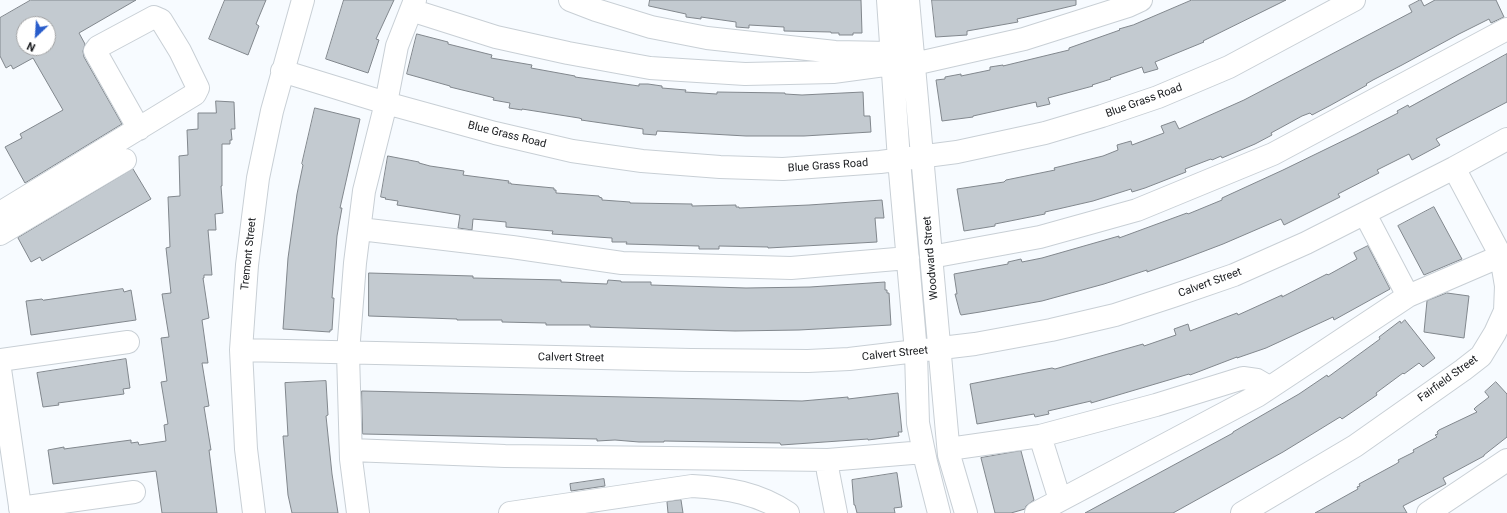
<!DOCTYPE html>
<style>
body{margin:0}
#map{position:relative;width:1507px;height:513px;overflow:hidden;background:#f7fbff;font-family:Roboto,sans-serif}
canvas{display:block}
.north{position:absolute;left:16px;top:16px;width:40px;height:40px;box-sizing:border-box;background:#fff;border:1px solid #a2a3a4;border-radius:50%;rotate:205deg;font-size:11px;font-weight:700;line-height:16px;text-align:center;color:#17191c}
.north::after{content:'';display:block;margin:auto;width:14px;height:18px;background:#295dcb;clip-path:polygon(50% 0,100% 100%,50% 72%,0 100%)}
</style>
<div id="map">
<canvas width="1507" height="513"></canvas>
<div class="north">N</div>
</div>
<script>
const ctx = document.querySelector('canvas').getContext('2d');
ctx.lineJoin = 'round';
function fill(path, color) {
  ctx.fillStyle = color;
  ctx.fill(path, 'evenodd');
}
function strokePath(path, color, width, dash) {
  ctx.strokeStyle = color;
  ctx.lineWidth = width;
  ctx.lineCap = dash ? 'butt' : 'round';
  ctx.setLineDash(dash || []);
  ctx.stroke(path);
}
function drawText(font, color, halo, rows, align = 'center') {
  ctx.font = font + ' Roboto,sans-serif';
  ctx.lineWidth = 3;
  ctx.setLineDash([]);
  ctx.textBaseline = 'middle';
  ctx.strokeStyle = halo;
  ctx.fillStyle = color;
  for (const [text, x, y, turn = 0] of rows) {
    ctx.save();
    ctx.translate(x, y);
    ctx.rotate((+turn || 0) * Math.PI / 180);
    ctx.textAlign = isNaN(turn) ? turn : align;
    if (halo) ctx.strokeText(text, 0, 0);
    ctx.fillText(text, 0, 0);
    ctx.restore();
  }
}
const building = new Path2D(`
 M 31,0 L 136,0 L 79,33 L 85,44 L 83,51 L 84,57 L 122,124 L 25,183 L 5,147 L 22,138 L 20,134 L 63,110 L 33,58 L 13,69 L 11,65 L 6,68 L 0,56 L 0,18 ZM 24,24 L 48,24 L 48,48 L 24,48 Z
 M 225,0 L 266,0 L 256,24 L 259,26 L 248,55 L 209,39 Z
 M 344,0 L 394,0 L 376,39 L 379,40 L 368,73 L 326,59 Z
 M 650,0 L 861,0 L 862,33 L 853,33 L 853,35 L 839,35 L 839,33 L 831,33 L 831,32 L 784,31 L 784,27 L 749,25 L 749,28 L 736,27 L 736,22 L 701,17 L 701,19 L 686,17 L 686,14 L 649,6 Z
 M 932,0 L 1076,0 L 1076,5 L 1017,19 L 1018,22 L 967,31 L 967,35 L 936,37 Z
 M 1192,0 L 1286,0 L 1203,41 L 1204,42 L 1155,62 L 1158,69 L 1144,73 L 1142,67 L 1110,78 L 1111,79 L 1092,85 L 1093,86 L 1048,98 L 1050,104 L 1037,107 L 1036,102 L 973,116 L 973,117 L 942,121 L 936,80 L 945,79 L 945,77 L 961,74 L 961,76 L 990,70 L 990,67 L 1003,65 L 1003,66 L 1069,50 L 1069,48 L 1120,30 L 1119,29 L 1133,25 Z
 M 1420,0 L 1421,0 L 1424,6 L 1435,0 L 1496,0 L 1504,17 L 1491,23 L 1489,19 L 1459,34 L 1402,65 L 1373,80 L 1366,84 L 1367,85 L 1331,105 L 1312,115 L 1310,113 L 1302,116 L 1271,133 L 1272,135 L 1255,144 L 1222,158 L 1221,156 L 1212,160 L 1211,159 L 1185,169 L 1186,172 L 1145,188 L 1132,192 L 1131,189 L 1093,201 L 1045,212 L 1045,214 L 995,224 L 995,226 L 964,231 L 957,189 L 1004,182 L 1006,180 L 1055,170 L 1054,168 L 1103,156 L 1118,150 L 1117,145 L 1131,141 L 1132,145 L 1164,133 L 1161,126 L 1175,121 L 1179,129 L 1244,100 L 1412,12 L 1409,6 Z
 M 417,34 L 448,42 L 448,44 L 492,55 L 491,58 L 532,65 L 531,68 L 575,76 L 575,77 L 639,86 L 639,84 L 648,84 L 662,86 L 662,88 L 686,90 L 685,92 L 717,94 L 717,92 L 785,93 L 785,94 L 802,95 L 863,92 L 864,116 L 870,116 L 871,132 L 804,136 L 746,136 L 657,131 L 656,135 L 643,134 L 643,129 L 581,120 L 582,119 L 579,118 L 522,109 L 522,110 L 509,108 L 510,103 L 493,100 L 494,98 L 491,97 L 450,87 L 450,86 L 407,74 Z
 M 1507,54 L 1507,102 L 1436,139 L 1440,145 L 1412,160 L 1409,154 L 1377,170 L 1379,173 L 1338,194 L 1340,197 L 1284,225 L 1281,219 L 1223,244 L 1181,260 L 1147,272 L 1147,270 L 1104,284 L 1042,301 L 980,312 L 961,315 L 960,313 L 955,294 L 957,294 L 954,274 L 1008,264 L 1008,262 L 1021,259 L 1022,262 L 1042,258 L 1119,236 L 1119,238 L 1187,213 L 1188,214 L 1222,200 L 1222,198 L 1283,170 L 1355,135 L 1398,113 L 1397,111 L 1408,105 L 1409,107 Z
 M 216,101 L 234,102 L 235,129 L 231,129 L 232,140 L 230,140 L 230,144 L 222,144 L 222,186 L 221,186 L 223,213 L 215,214 L 216,230 L 208,230 L 212,275 L 204,275 L 204,278 L 203,278 L 209,318 L 202,320 L 208,363 L 202,363 L 209,406 L 204,407 L 211,450 L 209,450 L 217,513 L 162,513 L 156,471 L 53,484 L 48,450 L 64,447 L 64,449 L 131,440 L 131,443 L 138,442 L 139,445 L 166,441 L 164,425 L 168,424 L 161,382 L 167,381 L 161,338 L 169,337 L 162,294 L 171,293 L 166,248 L 170,247 L 168,197 L 180,196 L 179,156 L 188,155 L 187,130 L 198,129 L 198,113 L 216,113 Z
 M 315,108 L 360,119 L 340,208 L 342,208 L 337,236 L 332,298 L 334,298 L 332,330 L 330,330 L 330,332 L 283,329 L 288,258 L 297,194 L 303,165 L 302,164 Z
 M 388,156 L 419,162 L 419,163 L 430,166 L 464,171 L 463,175 L 509,181 L 508,183 L 511,183 L 511,184 L 554,188 L 554,190 L 556,190 L 556,193 L 599,196 L 599,197 L 602,198 L 602,200 L 630,202 L 630,203 L 692,204 L 692,206 L 736,205 L 736,207 L 739,207 L 739,208 L 809,205 L 882,200 L 884,218 L 875,218 L 877,242 L 768,248 L 768,247 L 719,246 L 719,249 L 699,249 L 699,246 L 626,244 L 627,242 L 612,242 L 612,238 L 552,234 L 553,231 L 506,227 L 506,222 L 473,219 L 472,230 L 458,228 L 460,215 L 397,205 L 398,201 L 385,199 L 386,198 L 381,197 Z
 M 133,169 L 151,199 L 42,261 L 40,257 L 31,262 L 18,238 Z
 M 1434,207 L 1462,259 L 1424,275 L 1398,226 Z
 M 1368,246 L 1390,289 L 1334,320 L 1333,317 L 1266,348 L 1237,358 L 1237,357 L 1190,375 L 1189,374 L 1091,403 L 1091,401 L 1048,411 L 1049,414 L 1035,417 L 1034,414 L 977,424 L 970,384 L 1052,368 L 1055,369 L 1143,344 L 1144,346 L 1176,335 L 1174,329 L 1188,324 L 1190,331 L 1237,313 L 1238,315 L 1282,295 L 1282,297 L 1327,274 L 1328,275 L 1357,259 L 1354,253 Z
 M 369,273 L 473,276 L 473,278 L 561,280 L 561,282 L 607,284 L 608,280 L 621,281 L 621,282 L 651,282 L 651,285 L 746,288 L 810,287 L 885,282 L 885,290 L 887,290 L 887,293 L 889,293 L 891,325 L 799,330 L 735,331 L 590,327 L 590,325 L 546,325 L 546,323 L 502,322 L 502,320 L 457,320 L 457,319 L 369,316 Z
 M 123,289 L 124,292 L 131,290 L 136,320 L 31,335 L 26,301 L 42,299 L 43,300 Z
 M 1447,293 L 1469,296 L 1464,338 L 1424,332 L 1427,301 Z
 M 1405,320 L 1435,358 L 1423,367 L 1419,363 L 1404,374 L 1403,373 L 1376,393 L 1377,395 L 1342,419 L 1340,417 L 1283,452 L 1173,513 L 1085,513 L 1233,433 L 1233,432 L 1299,394 L 1327,375 L 1328,377 L 1380,339 L 1379,337 L 1396,324 L 1400,321 L 1401,323 Z
 M 126,359 L 130,388 L 123,389 L 124,394 L 58,403 L 59,405 L 43,407 L 37,373 Z
 M 326,381 L 328,415 L 326,416 L 332,474 L 338,513 L 292,513 L 288,495 L 283,436 L 288,436 L 285,383 Z
 M 1496,382 L 1507,394 L 1507,437 L 1484,455 L 1484,456 L 1443,478 L 1446,484 L 1403,506 L 1407,513 L 1315,513 L 1358,489 L 1357,487 L 1360,486 L 1359,484 L 1396,464 L 1399,462 L 1398,460 L 1414,452 L 1413,450 L 1437,437 L 1435,435 L 1438,434 L 1437,432 L 1439,430 L 1477,412 L 1474,409 L 1476,407 L 1489,397 L 1485,392 Z
 M 362,391 L 802,401 L 848,397 L 848,399 L 898,393 L 902,432 L 898,432 L 899,436 L 868,440 L 868,439 L 781,445 L 780,443 L 664,441 L 664,442 L 639,442 L 615,440 L 597,441 L 597,439 L 363,434 Z
 M 1021,451 L 1034,500 L 1026,506 L 1025,509 L 1011,513 L 995,513 L 981,458 Z
 M 897,473 L 902,507 L 894,508 L 895,513 L 857,513 L 855,505 L 854,505 L 852,480 Z
 M 604,479 L 605,486 L 571,491 L 570,484 Z
 M 681,500 L 683,513 L 668,513 L 667,502 Z`);
const minor = new Path2D(`
 M 570,0 L 596,10 L 651,27 L 707,38 L 835,52 L 890,53
 M 888,0 L 899,160 L 916,352 L 918,423 L 926,462 L 939,513
 M 908,0 L 949,455 L 966,513
 M 411,10 L 496,37 L 568,53 L 650,68 L 745,74 L 833,72 L 892,64
 M 914,64 L 1024,39 L 1128,6 L 1141,0
 M 282,71 L 386,103 L 495,133 L 572,151 L 642,161 L 720,167 L 783,169 L 880,162 L 957,152 L 1045,133 L 1102,116 L 1158,97 L 1229,67 L 1354,0
 M 0,213 L 195,94 L 198,88 L 180,51 L 161,20 L 154,17 L 98,47 L 95,51 L 139,129
 M 1365,214 L 1408,296
 M 360,229 L 512,247 L 622,263 L 791,268 L 908,258
 M 0,234 L 125,160
 M 931,257 L 1040,237 L 1137,210 L 1273,154 L 1507,29
 M 241,350 L 691,360 L 808,361 L 849,359 L 975,344 L 1051,330 L 1115,315 L 1173,296 L 1234,275 L 1306,243 L 1454,168 L 1507,139
 M 0,360 L 128,342
 M 0,369 L 21,513
 M 1040,436 L 1060,500
 M 949,449 L 1040,436 L 1156,405 L 1243,378 L 1257,380 L 1269,387
 M 351,450 L 505,456 L 828,460 L 924,452
 M 828,460 L 828,472 L 836,513
 M 20,508 L 134,492
 M 254,513 L 246,449 L 241,350 L 247,265 L 258,178 L 272,111 L 303,0
 M 358,513 L 351,459 L 348,353 L 355,263 L 364,191 L 386,103 L 397,46 L 415,0
 M 510,513 L 692,486 C 727,488 758,493 788,513
 M 1036,513 L 1257,396 L 1408,296 L 1501,256
 M 1242,513 L 1355,446 L 1463,370 L 1481,356 L 1495,333 L 1505,311 L 1506,286 L 1501,256 L 1454,168
 M 1428,513 L 1507,460`);
const streetNames = [
 ["Blue Grass Road",1144,101,-20],
 ["Blue Grass Road",507,135,14],
 ["Blue Grass Road",828,166,-4],
 ["Tremont Street",249,254,-84],
 ["Woodward Street",931,258,-95],
 ["Calvert Street",1210,283,-20],
 ["Calvert Street",895,354,-6],
 ["Calvert Street",571,358,1],
 ["Fairfield Street",1448,379,-36]
];
fill(building, '#c3cad0');
strokePath(building, '#81878d', 1);
strokePath(minor, '#c8cfd5', 24);
strokePath(minor, '#fff', 22);
drawText('11px', '#17191c', '#fff', streetNames);
</script>
